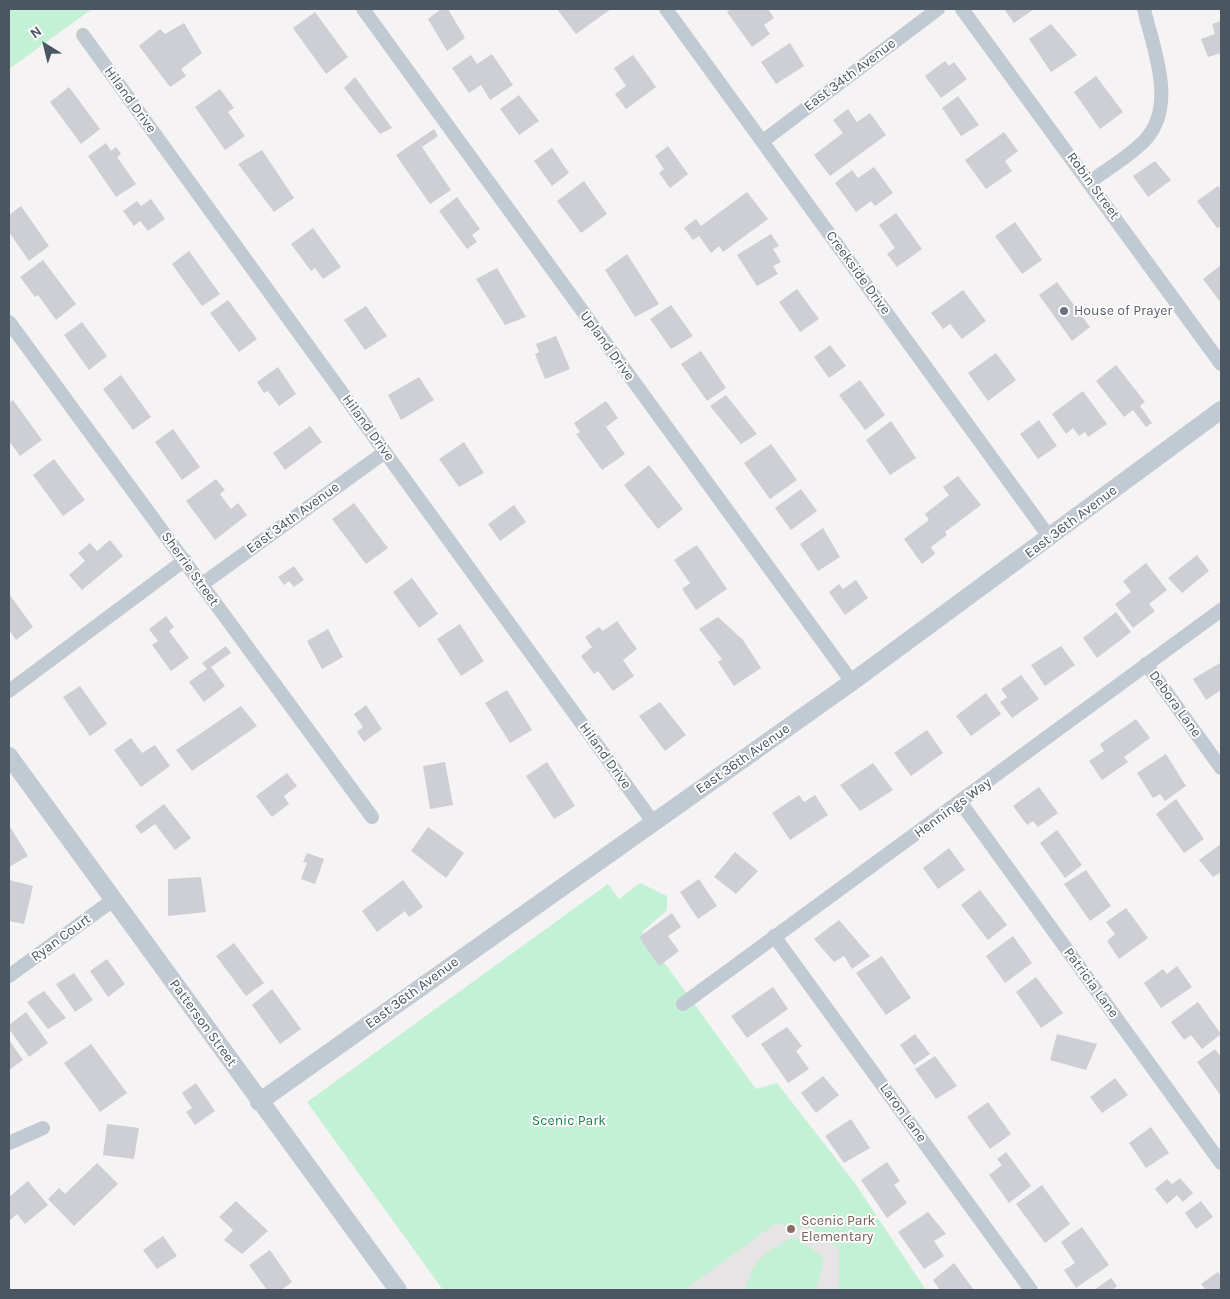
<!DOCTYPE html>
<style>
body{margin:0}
#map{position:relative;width:1230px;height:1299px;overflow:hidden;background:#f5f3f3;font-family:Karla,sans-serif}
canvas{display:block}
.frame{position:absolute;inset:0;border:10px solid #4a5661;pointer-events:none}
.north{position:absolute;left:20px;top:20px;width:50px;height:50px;-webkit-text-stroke:4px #fff;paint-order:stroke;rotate:324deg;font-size:14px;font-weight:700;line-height:20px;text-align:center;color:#4a5661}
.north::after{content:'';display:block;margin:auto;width:18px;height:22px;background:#4a5661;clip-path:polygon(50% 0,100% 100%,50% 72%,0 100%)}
</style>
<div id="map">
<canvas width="1230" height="1299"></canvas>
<div class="frame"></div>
<div class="north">N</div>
</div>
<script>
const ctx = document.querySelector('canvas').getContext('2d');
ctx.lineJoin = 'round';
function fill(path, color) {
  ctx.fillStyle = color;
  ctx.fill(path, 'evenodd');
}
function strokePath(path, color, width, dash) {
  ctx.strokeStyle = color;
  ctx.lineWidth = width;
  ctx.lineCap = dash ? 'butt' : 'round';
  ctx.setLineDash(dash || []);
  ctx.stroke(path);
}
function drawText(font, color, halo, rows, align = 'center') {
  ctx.font = font + ' Karla,sans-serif';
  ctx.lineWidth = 4;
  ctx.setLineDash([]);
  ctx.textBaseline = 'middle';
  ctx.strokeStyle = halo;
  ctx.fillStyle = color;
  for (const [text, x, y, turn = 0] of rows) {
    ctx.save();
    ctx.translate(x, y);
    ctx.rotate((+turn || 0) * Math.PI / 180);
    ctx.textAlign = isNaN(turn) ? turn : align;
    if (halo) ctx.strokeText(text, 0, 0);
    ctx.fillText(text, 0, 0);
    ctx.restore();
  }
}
const education = new Path2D(`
 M 812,1167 L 897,1290 L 641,1290 Z`);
const green = new Path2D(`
 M 9,9 L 92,9 L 9,69 Z
 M 640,883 L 667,896 L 667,910 L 642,932 L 756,1089 L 777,1083 L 854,1182 L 926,1290 L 839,1290 L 839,1249 L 812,1228 L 775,1224 L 684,1290 L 443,1290 L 307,1102 L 608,884 L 619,899 Z
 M 795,1237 L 824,1258 L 816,1290 L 745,1290 C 754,1257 766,1251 795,1237 Z`);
const building = new Path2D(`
 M 441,9 L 448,9 L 465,38 L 447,51 L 428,19 Z
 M 557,9 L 611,9 L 576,34 Z
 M 731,9 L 768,9 L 774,18 L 764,25 L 770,34 L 752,47 L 727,12 Z
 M 1004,9 L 1034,9 L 1014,23 Z
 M 315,12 L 348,57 L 326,74 L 293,28 Z
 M 1221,21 L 1221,53 L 1208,57 L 1201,39 L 1215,34 L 1212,24 Z
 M 184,23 L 202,53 L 181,69 L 186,76 L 170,87 L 139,46 L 160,29 L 165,34 Z
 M 1051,24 L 1077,55 L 1051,72 L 1029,39 Z
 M 790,43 L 804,66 L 776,84 L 761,62 Z
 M 492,54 L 513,85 L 490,100 L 481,85 L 469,93 L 452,68 L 471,55 L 477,64 Z
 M 633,55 L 656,87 L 626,109 L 615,94 L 626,86 L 614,68 Z
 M 945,61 L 949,66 L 954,62 L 967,79 L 941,98 L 925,76 Z
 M 1096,76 L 1123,112 L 1100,129 L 1074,92 Z
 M 355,77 L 392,128 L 380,134 L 344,88 Z
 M 69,87 L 100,129 L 81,144 L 50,102 Z
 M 220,89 L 234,108 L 228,112 L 245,136 L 225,150 L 195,107 Z
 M 519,95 L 539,121 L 519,135 L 500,109 Z
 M 958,96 L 979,125 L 961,136 L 942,108 Z
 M 848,109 L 857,122 L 870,113 L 886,135 L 830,176 L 814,155 L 843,133 L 833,120 Z
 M 434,129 L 438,136 L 422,147 L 451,190 L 430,204 L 396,155 Z
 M 1004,132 L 1018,151 L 1005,161 L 1012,171 L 986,189 L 965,160 Z
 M 106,143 L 111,151 L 116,147 L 121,154 L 117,157 L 136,184 L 116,197 L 88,156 Z
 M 668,146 L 688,174 L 670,188 L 659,173 L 664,169 L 655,156 Z
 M 552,148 L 569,173 L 552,186 L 534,161 Z
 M 262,150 L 294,198 L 274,212 L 238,164 Z
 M 1155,161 L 1171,180 L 1148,197 L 1133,176 Z
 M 874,167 L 893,193 L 875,206 L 871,201 L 856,212 L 835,183 L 852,170 L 858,178 Z
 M 584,181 L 607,214 L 581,233 L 557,201 Z
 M 1218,186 L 1221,190 L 1221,226 L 1217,228 L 1197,201 Z
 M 747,192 L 768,219 L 723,252 L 719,246 L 711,253 L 699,236 L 693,240 L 684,228 L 696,219 L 701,226 Z
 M 457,197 L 480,229 L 472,235 L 477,242 L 467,249 L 439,211 Z
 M 151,199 L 165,219 L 148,231 L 140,221 L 134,226 L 123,211 L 137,201 L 141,206 Z
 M 21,206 L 49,246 L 29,261 L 9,232 L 9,215 Z
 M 896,213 L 922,249 L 897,267 L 887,254 L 895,248 L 879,225 Z
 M 1015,222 L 1042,260 L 1022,274 L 995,236 Z
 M 313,228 L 341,267 L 323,279 L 315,268 L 311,271 L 291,244 Z
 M 771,234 L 779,246 L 773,249 L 781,262 L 773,266 L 778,274 L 757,286 L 737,255 Z
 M 189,251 L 220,294 L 202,306 L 172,264 Z
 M 627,254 L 659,304 L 635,317 L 605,270 Z
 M 43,260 L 76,304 L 56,320 L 38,295 L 35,297 L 20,277 Z
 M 1221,265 L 1221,303 L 1203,279 Z
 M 497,268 L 526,317 L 505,325 L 476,279 Z
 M 1057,282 L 1090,327 L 1072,341 L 1039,295 Z
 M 797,289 L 819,319 L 800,332 L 779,302 Z
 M 963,290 L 986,321 L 962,339 L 950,324 L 943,329 L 931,313 Z
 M 228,300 L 257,339 L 239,352 L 210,313 Z
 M 671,305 L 693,336 L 671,349 L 650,319 Z
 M 366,306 L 387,336 L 365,350 L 344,320 Z
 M 82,322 L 107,356 L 89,370 L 64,335 Z
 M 556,336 L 570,369 L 545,379 L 535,354 L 539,352 L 536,344 Z
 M 830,345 L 846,366 L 829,378 L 814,357 Z
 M 701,351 L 726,388 L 707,401 L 681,364 Z
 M 996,353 L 1016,380 L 988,401 L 968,373 Z
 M 1116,365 L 1145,402 L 1140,406 L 1152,423 L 1146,427 L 1133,410 L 1124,417 L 1096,381 Z
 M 278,367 L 296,394 L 279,406 L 268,391 L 264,393 L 257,382 Z
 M 121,375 L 151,417 L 133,430 L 103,389 Z
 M 419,377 L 434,400 L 401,420 L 388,395 Z
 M 860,380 L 885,415 L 865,430 L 839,395 Z
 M 1083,391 L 1107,424 L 1088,437 L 1085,432 L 1079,436 L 1073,428 L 1066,434 L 1052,414 Z
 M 726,395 L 757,434 L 741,444 L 710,406 Z
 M 13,400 L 42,440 L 20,456 L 9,441 L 9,403 Z
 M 606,401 L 618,418 L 606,427 L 625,454 L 602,470 L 576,434 L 580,432 L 574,423 Z
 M 1039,420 L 1057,446 L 1038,459 L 1020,434 Z
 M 891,421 L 916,458 L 890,475 L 866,440 Z
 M 310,426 L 322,442 L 285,470 L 273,453 Z
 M 173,429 L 200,467 L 182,480 L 155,442 Z
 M 464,442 L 484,473 L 459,487 L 439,459 Z
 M 771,444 L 797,480 L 770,499 L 744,463 Z
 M 54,459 L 85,500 L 63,516 L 33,475 Z
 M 649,465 L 683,509 L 658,529 L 624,485 Z
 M 958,476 L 981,505 L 945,532 L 947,535 L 931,547 L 935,554 L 922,564 L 904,539 L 929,520 L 925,514 L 949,495 L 943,487 Z
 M 216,479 L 225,490 L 220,494 L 231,509 L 238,503 L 247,515 L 215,540 L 186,501 Z
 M 801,489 L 817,511 L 791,530 L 775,508 Z
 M 354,503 L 388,548 L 366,564 L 332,519 Z
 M 514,505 L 526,522 L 500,541 L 488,524 Z
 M 823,528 L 840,557 L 818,571 L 800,544 Z
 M 110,540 L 123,556 L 82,590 L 69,575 L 85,561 L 78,553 L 90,543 L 97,551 Z
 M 697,545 L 727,589 L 696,610 L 682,589 L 690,583 L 674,560 Z
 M 1197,555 L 1209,571 L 1182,593 L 1168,578 Z
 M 1146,563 L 1167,590 L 1149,604 L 1155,611 L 1133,628 L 1115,604 L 1131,592 L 1123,581 Z
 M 294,566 L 304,580 L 294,587 L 289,581 L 284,585 L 278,577 Z
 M 412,578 L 438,614 L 419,628 L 393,592 Z
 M 856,580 L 868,598 L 845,615 L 829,592 L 839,584 L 843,589 Z
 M 9,594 L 33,627 L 16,640 L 9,630 Z
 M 1116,612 L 1131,632 L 1097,658 L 1083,638 Z
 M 166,616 L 174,627 L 169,631 L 189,658 L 171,671 L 152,645 L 158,641 L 149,629 Z
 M 718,617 L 743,640 L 761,668 L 734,686 L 718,662 L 722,659 L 699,629 Z
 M 617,621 L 637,649 L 623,660 L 634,676 L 613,691 L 598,671 L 594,674 L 581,656 L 592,647 L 585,637 L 599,627 L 603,631 Z
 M 460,624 L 484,661 L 461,676 L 437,639 Z
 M 328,629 L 343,657 L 322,669 L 307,641 Z
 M 226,646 L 231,653 L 211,667 L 225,686 L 204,702 L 189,682 L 207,669 L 202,663 Z
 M 1061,646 L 1075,665 L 1045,686 L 1031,665 Z
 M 1220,663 L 1221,690 L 1206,700 L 1193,679 Z
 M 1021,675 L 1039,699 L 1012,718 L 1000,702 L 1007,697 L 1001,689 Z
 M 80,686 L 107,724 L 90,736 L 63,697 Z
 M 507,690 L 532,730 L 510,743 L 485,703 Z
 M 986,693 L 1001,714 L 971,736 L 956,716 Z
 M 660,702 L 686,735 L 665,751 L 639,716 Z
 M 366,705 L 382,729 L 364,742 L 357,732 L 363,727 L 354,714 Z
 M 241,706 L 257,726 L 192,771 L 176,750 Z
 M 1136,719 L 1150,738 L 1124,757 L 1128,762 L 1102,780 L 1089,761 L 1104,751 L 1100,744 Z
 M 927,730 L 943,753 L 911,776 L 894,753 Z
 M 131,738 L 142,753 L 155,745 L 170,766 L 141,787 L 114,750 Z
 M 1166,754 L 1186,786 L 1165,801 L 1160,794 L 1153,798 L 1137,773 Z
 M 445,762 L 453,805 L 430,809 L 423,766 Z
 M 547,762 L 575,806 L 554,819 L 526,776 Z
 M 873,763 L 893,790 L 860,811 L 840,785 Z
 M 287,773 L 297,786 L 284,796 L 289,804 L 272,817 L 256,796 Z
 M 1039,787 L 1058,813 L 1038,827 L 1033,821 L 1027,825 L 1013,806 Z
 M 799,795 L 804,802 L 815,795 L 828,815 L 790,840 L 772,813 Z
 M 1176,799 L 1204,839 L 1184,853 L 1156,814 Z
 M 164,804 L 191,838 L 175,850 L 155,824 L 141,834 L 135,826 Z
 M 9,825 L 28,856 L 9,867 Z
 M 428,827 L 464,853 L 446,878 L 411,851 Z
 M 1057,830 L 1082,865 L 1065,878 L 1040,843 Z
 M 1221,844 L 1221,872 L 1213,877 L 1199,860 Z
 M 949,848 L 965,870 L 938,889 L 923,868 Z
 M 735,852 L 758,871 L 736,894 L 714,877 Z
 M 307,853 L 324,859 L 315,884 L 301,879 L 307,863 L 303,862 Z
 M 1086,870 L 1111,906 L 1090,921 L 1064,884 Z
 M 201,877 L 206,912 L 168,916 L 168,879 Z
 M 699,879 L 717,906 L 698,919 L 680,892 Z
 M 9,880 L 33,886 L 24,924 L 9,921 Z
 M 403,880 L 423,907 L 409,917 L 405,911 L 377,932 L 362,911 Z
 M 980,890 L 1007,925 L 988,940 L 961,905 Z
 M 1126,908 L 1148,938 L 1119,959 L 1107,941 L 1115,934 L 1106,922 Z
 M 672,913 L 681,927 L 668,936 L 679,951 L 659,966 L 639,937 Z
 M 839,920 L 870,956 L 852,969 L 844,956 L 834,962 L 814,939 Z
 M 1013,936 L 1032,963 L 1005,983 L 986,956 Z
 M 234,943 L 264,983 L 246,996 L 216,956 Z
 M 882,956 L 911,998 L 886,1015 L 856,973 Z
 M 107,959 L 125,984 L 108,997 L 90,971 Z
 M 1177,966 L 1192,987 L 1161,1008 L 1144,983 L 1163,969 L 1167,974 Z
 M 74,973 L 93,1000 L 75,1012 L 56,984 Z
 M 1036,977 L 1063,1013 L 1041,1028 L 1016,992 Z
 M 773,987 L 788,1009 L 747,1038 L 731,1016 Z
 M 272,989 L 301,1029 L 280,1044 L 252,1005 Z
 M 44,991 L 66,1018 L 48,1029 L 27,1002 Z
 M 1198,1002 L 1221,1034 L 1202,1049 L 1191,1035 L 1184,1040 L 1171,1022 Z
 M 26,1012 L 48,1043 L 29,1057 L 9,1029 L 9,1025 Z
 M 787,1027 L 802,1046 L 796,1051 L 809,1069 L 788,1083 L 761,1044 Z
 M 915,1034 L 930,1054 L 914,1065 L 900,1045 Z
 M 1057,1034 L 1097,1044 L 1086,1070 L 1050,1060 Z
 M 9,1040 L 23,1060 L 9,1070 Z
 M 91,1044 L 127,1093 L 100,1112 L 64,1063 Z
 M 1215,1049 L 1221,1057 L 1221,1096 L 1197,1062 Z
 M 935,1056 L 957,1086 L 936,1099 L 915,1069 Z
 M 823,1076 L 839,1095 L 816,1113 L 801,1093 Z
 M 1115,1078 L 1128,1095 L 1102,1113 L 1090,1097 Z
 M 196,1083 L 215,1111 L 195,1125 L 186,1112 L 192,1108 L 182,1093 Z
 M 988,1102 L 1011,1134 L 990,1149 L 967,1117 Z
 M 851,1119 L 870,1148 L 844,1163 L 825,1136 Z
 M 107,1124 L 139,1128 L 134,1159 L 103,1155 Z
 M 1151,1127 L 1169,1153 L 1146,1168 L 1129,1143 Z
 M 1006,1152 L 1031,1186 L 1009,1203 L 989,1175 L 1002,1165 L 997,1159 Z
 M 887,1162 L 900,1181 L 894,1185 L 907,1203 L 887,1218 L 861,1180 Z
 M 97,1163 L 118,1184 L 74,1226 L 48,1199 L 59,1188 L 65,1194 Z
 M 1180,1178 L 1193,1193 L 1183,1202 L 1177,1195 L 1167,1204 L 1155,1189 L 1167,1179 L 1172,1184 Z
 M 28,1181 L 48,1205 L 25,1224 L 17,1214 L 9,1221 L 9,1197 Z
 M 1042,1185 L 1070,1224 L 1045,1243 L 1016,1204 Z
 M 236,1201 L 268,1231 L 242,1254 L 224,1240 L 233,1230 L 219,1217 Z
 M 1201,1201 L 1213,1217 L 1196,1229 L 1185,1213 Z
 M 928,1212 L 946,1234 L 934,1241 L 944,1256 L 924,1269 L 898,1232 Z
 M 1082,1227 L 1109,1265 L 1076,1288 L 1064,1270 L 1075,1263 L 1061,1242 Z
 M 163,1236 L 177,1256 L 157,1269 L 143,1250 Z
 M 270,1250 L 292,1282 L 281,1290 L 267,1290 L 249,1265 Z
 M 954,1263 L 974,1290 L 940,1290 L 933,1280 Z
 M 1218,1272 L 1221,1277 L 1221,1290 L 1206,1290 L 1201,1284 Z
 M 1111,1278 L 1117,1286 L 1112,1290 L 1094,1290 Z`);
const minor = new Path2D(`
 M 363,9 L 852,682
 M 666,9 L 1050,538
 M 962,9 L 1221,364
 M 83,35 L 653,822
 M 763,141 L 938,9
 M 1090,182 C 1107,169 1133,154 1146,139 C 1177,104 1153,48 1144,9
 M 9,322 L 372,817
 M 201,585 L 385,452
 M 1146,664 L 1221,768
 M 9,691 L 185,560
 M 961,803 L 1221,1163
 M 774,936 L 1031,1290
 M 9,976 L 113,900
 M 683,1004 L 1221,610
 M 9,1143 L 43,1128`);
const tertiary = new Path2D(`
 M 9,756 L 398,1290
 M 259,1102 L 852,682 L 1221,410`);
const markers = [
 [1064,311,5,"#6b7280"],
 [791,1229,5,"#8d6e63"]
];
const streetNames = [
 ["East 34th Avenue",850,75,-37],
 ["Hiland Drive",130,100,54],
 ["Robin Street",1093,186,54],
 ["Creekside Drive",858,273,54],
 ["Upland Drive",607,346,54],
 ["Hiland Drive",368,428,54],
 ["East 34th Avenue",293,518,-36],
 ["East 36th Avenue",1071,522,-37],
 ["Sherrie Street",190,569,54],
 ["Debora Lane",1175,704,54],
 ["Hiland Drive",605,756,54],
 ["East 36th Avenue",743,759,-35],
 ["Hennings Way",953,808,-36],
 ["Ryan Court",61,938,-36],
 ["Patricia Lane",1091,983,54],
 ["East 36th Avenue",412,993,-36],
 ["Patterson Street",203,1023,54],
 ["Laron Lane",903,1113,54]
];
const worshipNames = [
 ["House of Prayer",1074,311]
];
const parkNames = [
 ["Scenic Park",569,1121]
];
const educationNames = [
 ["Scenic Park",801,1221],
 ["Elementary",801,1237]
];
fill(education, '#e6e4e5');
fill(green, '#c3f1d5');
fill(building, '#cdcfd5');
strokePath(minor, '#c1cad2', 14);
strokePath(tertiary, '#c1cad2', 18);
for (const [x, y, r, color] of markers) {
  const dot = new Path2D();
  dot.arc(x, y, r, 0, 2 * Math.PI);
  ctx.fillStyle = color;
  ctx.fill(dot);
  strokePath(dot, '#fff', 2);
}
drawText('14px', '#4a5661', '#fff', streetNames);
drawText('14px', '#5b616d', '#fff', worshipNames, 'left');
drawText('14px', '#17864f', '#fff', parkNames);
drawText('14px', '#785e54', '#fff', educationNames, 'left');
</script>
